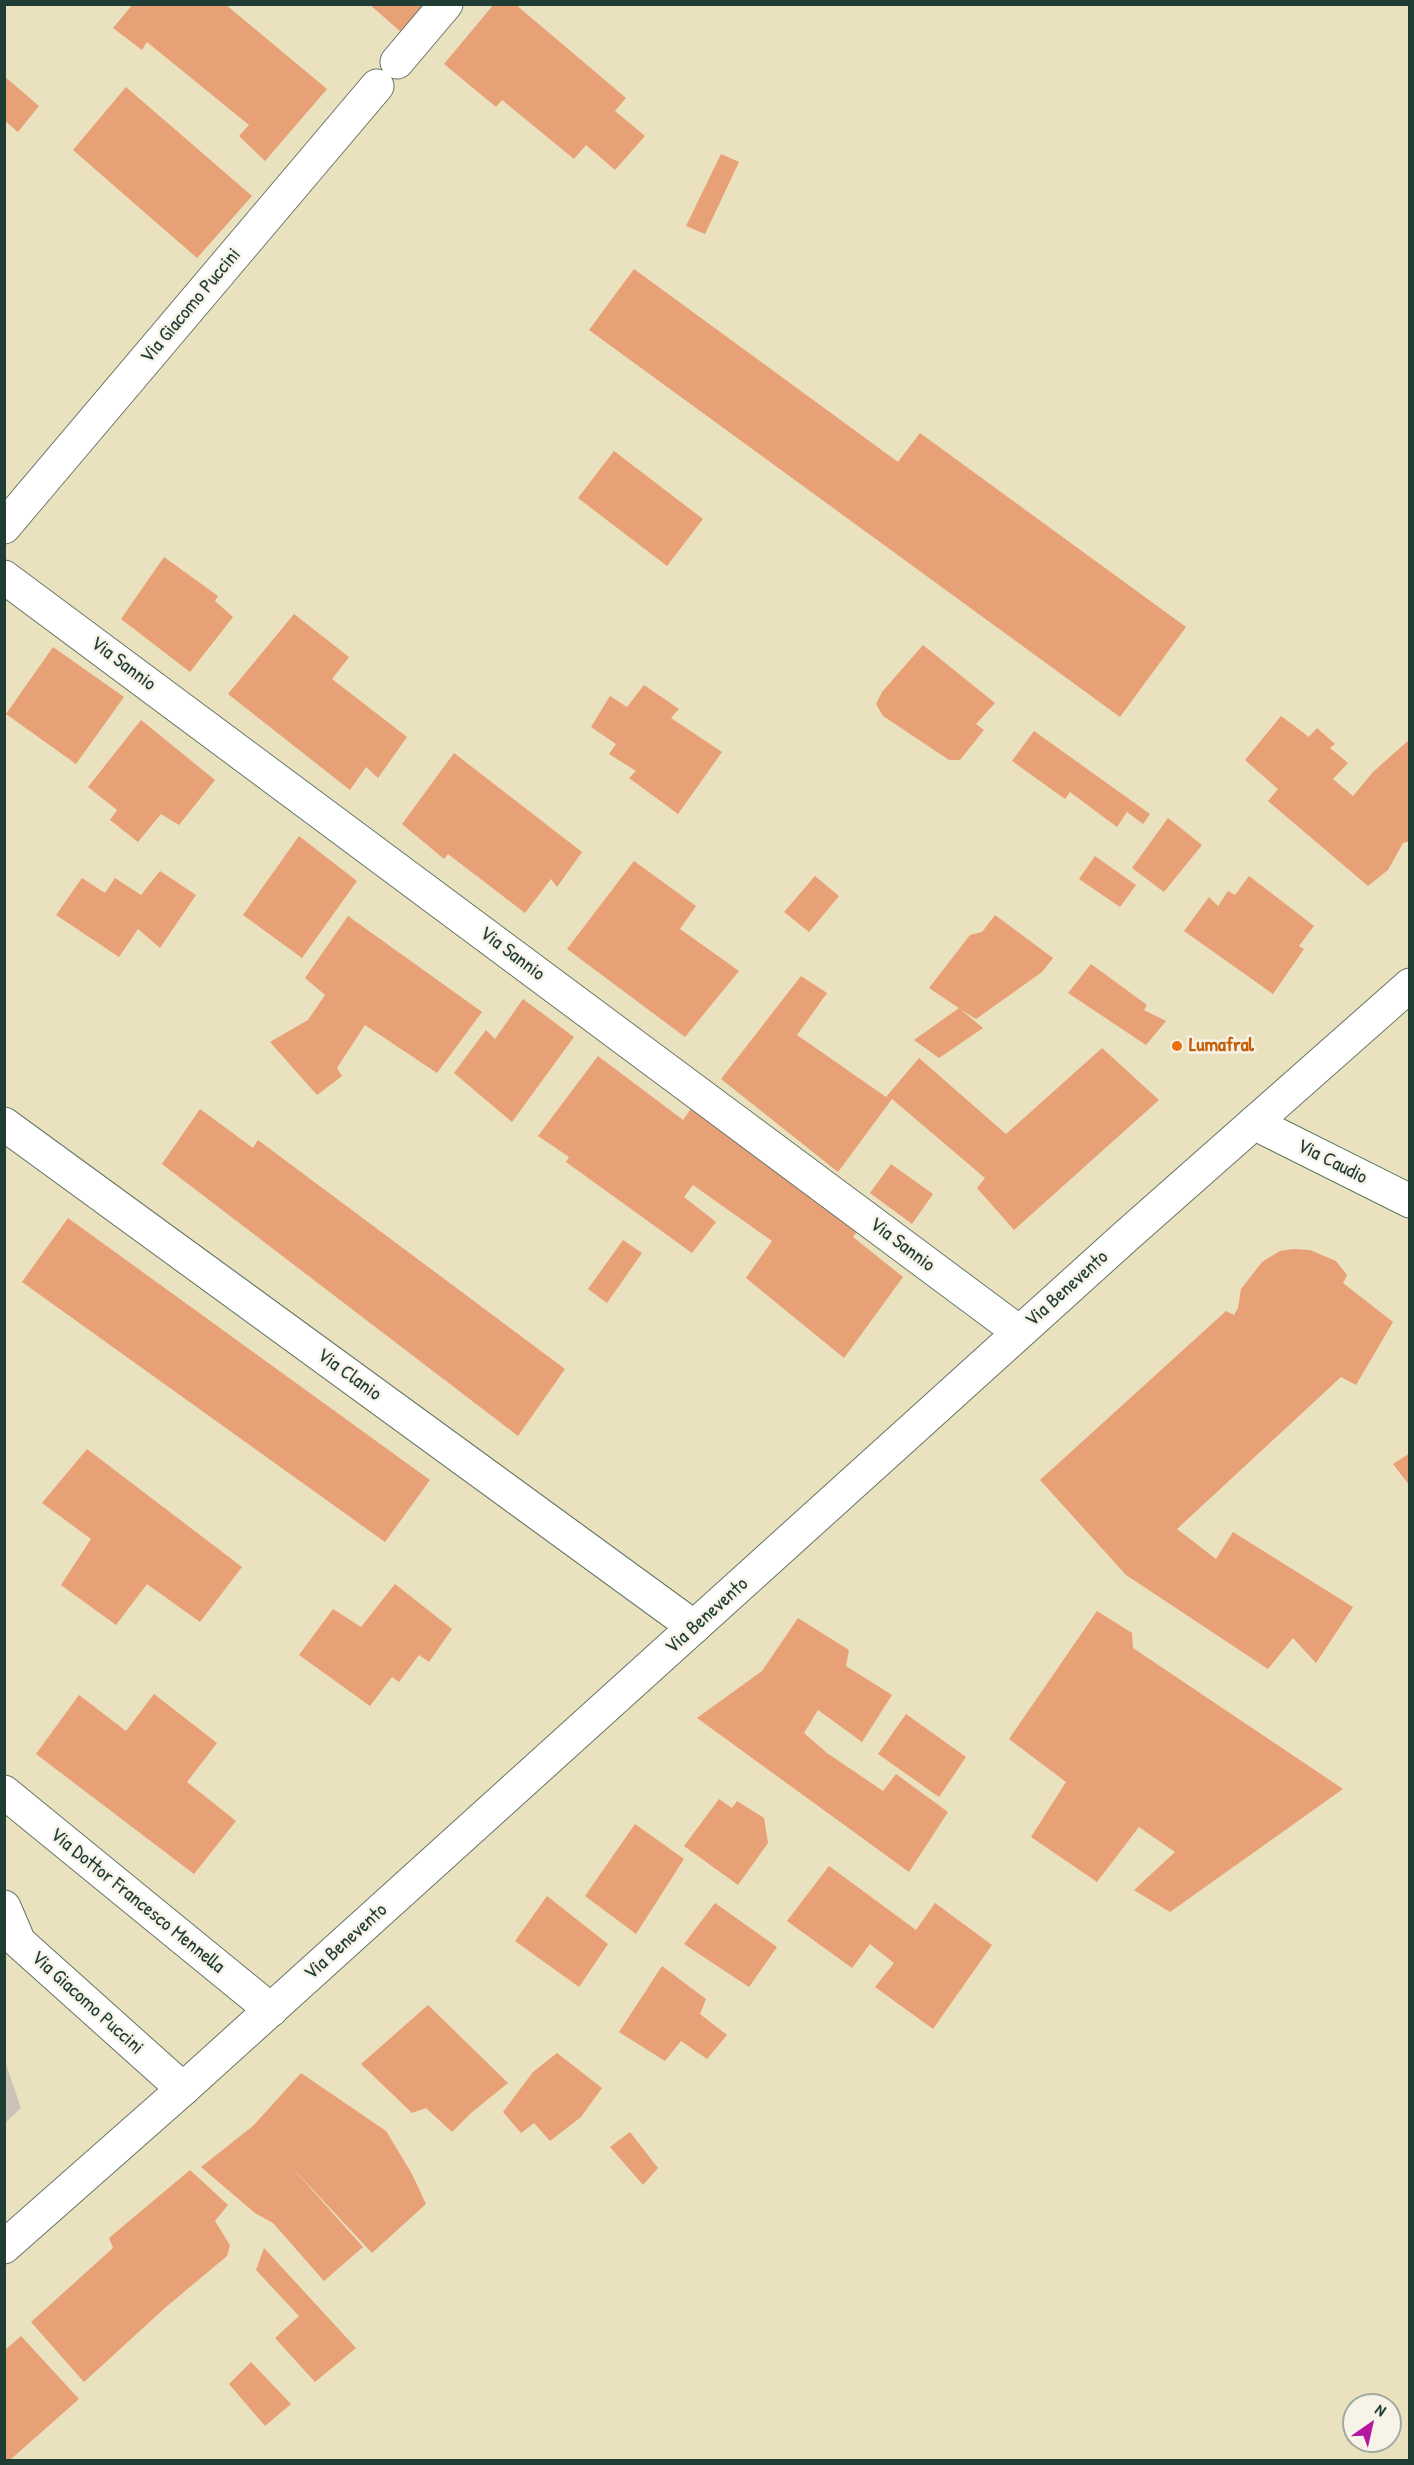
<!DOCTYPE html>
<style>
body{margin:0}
#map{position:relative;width:1414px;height:2465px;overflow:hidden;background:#eae1bf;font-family:"Patrick Hand",sans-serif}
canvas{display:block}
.frame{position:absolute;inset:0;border:6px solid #1f3d34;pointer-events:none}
.north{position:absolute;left:1342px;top:2393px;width:60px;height:60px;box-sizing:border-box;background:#f7f3e8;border:2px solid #a1aaa0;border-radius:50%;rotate:34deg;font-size:16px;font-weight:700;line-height:24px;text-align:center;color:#1f3d34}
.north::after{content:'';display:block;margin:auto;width:21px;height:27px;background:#b5179e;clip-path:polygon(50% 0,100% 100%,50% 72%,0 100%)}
</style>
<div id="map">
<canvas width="1414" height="2465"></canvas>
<div class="frame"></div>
<div class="north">N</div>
</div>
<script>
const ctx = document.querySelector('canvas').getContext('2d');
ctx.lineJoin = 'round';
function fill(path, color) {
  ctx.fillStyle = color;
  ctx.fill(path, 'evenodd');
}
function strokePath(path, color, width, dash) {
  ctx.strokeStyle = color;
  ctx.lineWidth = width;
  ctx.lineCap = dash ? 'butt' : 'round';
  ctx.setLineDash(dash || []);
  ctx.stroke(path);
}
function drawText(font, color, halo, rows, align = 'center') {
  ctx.font = font + ' "Patrick Hand",sans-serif';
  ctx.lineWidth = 5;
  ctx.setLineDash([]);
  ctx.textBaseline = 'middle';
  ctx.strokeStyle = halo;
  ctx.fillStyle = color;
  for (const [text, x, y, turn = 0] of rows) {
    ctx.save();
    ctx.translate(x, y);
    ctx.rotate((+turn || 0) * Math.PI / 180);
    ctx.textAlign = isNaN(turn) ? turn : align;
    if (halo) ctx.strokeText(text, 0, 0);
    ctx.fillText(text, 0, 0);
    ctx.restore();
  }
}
const industrial = new Path2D(`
 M 4,2058 L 21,2108 L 5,2123 L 4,2123 Z`);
const building = new Path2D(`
 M 133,4 L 225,4 L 327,89 L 265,161 L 239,136 L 249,125 L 147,42 L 142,50 L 113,28 Z
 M 369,4 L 424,4 L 401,32 Z
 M 494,4 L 515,4 L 626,98 L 615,111 L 645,136 L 615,170 L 586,145 L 574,159 L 502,100 L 496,107 L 444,64 Z
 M 4,76 L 39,106 L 18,132 L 4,120 Z
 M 126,87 L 252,196 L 197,258 L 73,150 Z
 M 721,154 L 739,162 L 705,234 L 686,226 Z
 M 634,269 L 898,462 L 920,433 L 1186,627 L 1120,717 L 589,330 Z
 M 614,451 L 703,519 L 667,566 L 578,498 Z
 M 164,557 L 218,596 L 215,601 L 233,617 L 190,672 L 121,619 Z
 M 294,614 L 349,657 L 332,679 L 407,737 L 378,778 L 366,767 L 350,790 L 228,694 Z
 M 923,645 L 995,703 L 976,724 L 984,730 L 960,760 L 949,760 L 883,716 L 876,704 L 882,692 Z
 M 53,647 L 124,697 L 76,764 L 6,714 Z
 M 644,685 L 679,709 L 671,718 L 722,752 L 678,814 L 629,778 L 636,771 L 609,754 L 616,744 L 591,727 L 610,696 L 627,707 Z
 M 1281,716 L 1309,737 L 1317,728 L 1335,744 L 1330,748 L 1348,763 L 1333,779 L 1353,796 L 1373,772 L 1410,739 L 1410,841 L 1403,843 L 1388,870 L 1368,886 L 1268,801 L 1278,789 L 1245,760 Z
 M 141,720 L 215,780 L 179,825 L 161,814 L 138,842 L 110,820 L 117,810 L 88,787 Z
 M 1034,731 L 1150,814 L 1143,824 L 1127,812 L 1117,827 L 1070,792 L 1065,799 L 1012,761 Z
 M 454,753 L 582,852 L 557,887 L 551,879 L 525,913 L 448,854 L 444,859 L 402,824 Z
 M 1168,818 L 1202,845 L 1164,892 L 1132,868 Z
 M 299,836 L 357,881 L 302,958 L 243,915 Z
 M 1095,856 L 1136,885 L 1120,907 L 1079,879 Z
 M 634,861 L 696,906 L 680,929 L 739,971 L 685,1037 L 567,949 Z
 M 160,871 L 196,895 L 160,948 L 138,929 L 119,957 L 56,915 L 82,878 L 105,893 L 115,878 L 141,895 Z
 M 815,876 L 839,896 L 809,932 L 784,912 Z
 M 1249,876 L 1314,926 L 1299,946 L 1304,949 L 1273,994 L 1184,931 L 1209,897 L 1218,906 L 1228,891 L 1235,895 Z
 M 995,915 L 1053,958 L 1042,972 L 976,1019 L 960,1009 L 983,1028 L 939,1058 L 914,1040 L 959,1008 L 929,988 L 970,935 L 982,932 Z
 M 348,916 L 482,1012 L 437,1073 L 365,1025 L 337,1068 L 342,1076 L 317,1095 L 270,1042 L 308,1020 L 325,995 L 305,978 Z
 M 1091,964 L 1147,1005 L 1144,1010 L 1166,1021 L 1146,1045 L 1068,993 Z
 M 801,976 L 827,993 L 797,1035 L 886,1097 L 919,1058 L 1006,1134 L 1102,1048 L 1159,1100 L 1014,1230 L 977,1188 L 985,1178 L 892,1099 L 838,1172 L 721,1079 Z
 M 523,999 L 574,1037 L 512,1122 L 454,1073 L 486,1030 L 495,1039 Z
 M 598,1056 L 683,1120 L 692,1107 L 860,1227 L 853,1237 L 903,1277 L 844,1358 L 746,1278 L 772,1241 L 693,1185 L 684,1197 L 716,1222 L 692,1253 L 566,1162 L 569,1157 L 538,1136 Z
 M 200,1109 L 253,1148 L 258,1140 L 565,1369 L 518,1436 L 162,1164 Z
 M 891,1164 L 933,1194 L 912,1224 L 870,1193 Z
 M 68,1218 L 430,1480 L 385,1542 L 22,1282 Z
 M 623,1240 L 642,1253 L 607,1303 L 588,1289 Z
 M 1293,1249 L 1310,1250 L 1336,1261 L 1347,1275 L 1343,1283 L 1393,1322 L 1356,1385 L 1341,1377 L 1177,1529 L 1216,1559 L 1233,1532 L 1353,1607 L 1316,1663 L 1293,1638 L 1268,1669 L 1126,1575 L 1040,1480 L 1226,1311 L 1234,1315 L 1238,1308 L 1241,1289 L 1262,1262 L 1280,1251 Z
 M 87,1449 L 242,1567 L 200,1622 L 147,1584 L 116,1625 L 61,1585 L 91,1539 L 42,1503 Z
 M 1410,1453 L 1410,1486 L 1393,1464 Z
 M 395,1584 L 452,1629 L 429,1662 L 419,1655 L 399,1682 L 392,1677 L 370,1706 L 299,1655 L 333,1609 L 361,1627 Z
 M 1097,1611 L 1132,1633 L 1133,1648 L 1343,1789 L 1170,1912 L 1134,1890 L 1175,1852 L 1139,1827 L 1097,1882 L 1031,1837 L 1066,1782 L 1009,1739 Z
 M 798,1618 L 849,1650 L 846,1666 L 892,1695 L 862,1742 L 818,1710 L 804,1733 L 827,1753 L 883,1791 L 896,1774 L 948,1812 L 909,1872 L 697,1718 L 762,1671 Z
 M 154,1694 L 217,1743 L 187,1782 L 236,1821 L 194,1874 L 36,1754 L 79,1695 L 126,1731 Z
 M 906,1714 L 966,1757 L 939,1797 L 878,1754 Z
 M 719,1799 L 732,1808 L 737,1801 L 764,1818 L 768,1843 L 738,1885 L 684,1846 Z
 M 635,1824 L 684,1859 L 636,1934 L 585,1896 Z
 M 829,1866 L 916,1930 L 935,1903 L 992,1945 L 933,2029 L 875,1987 L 894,1963 L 870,1944 L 852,1968 L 787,1921 Z
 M 547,1896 L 608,1944 L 579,1987 L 515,1941 Z
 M 715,1903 L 777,1947 L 749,1987 L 684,1944 Z
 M 662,1966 L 706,1999 L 700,2014 L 727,2035 L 707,2059 L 681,2041 L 665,2061 L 619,2032 Z
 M 428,2005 L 508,2083 L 471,2113 L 452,2132 L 426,2108 L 412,2113 L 361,2064 Z
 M 557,2053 L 602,2088 L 581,2117 L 550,2141 L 534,2123 L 521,2133 L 503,2112 L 533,2072 Z
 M 301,2073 L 386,2131 L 412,2174 L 426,2204 L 372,2253 L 289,2164 L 363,2247 L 324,2281 L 273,2223 L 255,2213 L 201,2167 L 253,2126 Z
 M 630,2132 L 658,2168 L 643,2185 L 610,2147 Z
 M 190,2170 L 228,2205 L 215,2221 L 230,2245 L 227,2256 L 166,2307 L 84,2382 L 31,2322 L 113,2248 L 109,2238 Z
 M 264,2248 L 356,2348 L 315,2382 L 275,2338 L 299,2316 L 256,2270 Z
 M 21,2336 L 79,2399 L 10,2460 L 4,2460 L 4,2351 Z
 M 251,2362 L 291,2404 L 265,2426 L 229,2384 Z`);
const minor = new Path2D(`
 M 397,62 L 446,4
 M 4,527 L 377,86
 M 4,577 L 1019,1332
 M 1254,1123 L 1410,1201
 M 4,1124 L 694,1627
 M 4,1792 L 271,2010
 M 4,1907 L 19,1942 L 183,2089`);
const major = new Path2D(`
 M 4,2247 L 183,2089 L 1125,1237 L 1410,985`);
const markers = [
 [1177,1046,6,"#e8710a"]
];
const streetNames = [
 ["Via Giacomo Puccini",191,306,-50],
 ["Via Sannio",123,664,37],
 ["Via Sannio",512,954,37],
 ["Via Caudio",1332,1162,27],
 ["Via Sannio",902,1245,37],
 ["Via Benevento",1067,1289,-42],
 ["Via Clanio",349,1375,36],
 ["Via Benevento",707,1616,-42],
 ["Via Dottor Francesco Mennella",137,1901,39],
 ["Via Benevento",346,1942,-42],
 ["Via Giacomo Puccini",87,2003,42]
];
const foodNames = [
 ["Lumafral",1189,1046]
];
fill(industrial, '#cbc3b8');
fill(building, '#e8a077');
strokePath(minor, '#667665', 35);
strokePath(major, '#667665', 35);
strokePath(minor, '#fff', 33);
strokePath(major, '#fff', 33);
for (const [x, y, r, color] of markers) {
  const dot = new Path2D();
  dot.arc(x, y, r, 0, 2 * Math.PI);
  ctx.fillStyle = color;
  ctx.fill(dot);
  strokePath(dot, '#f7f3e8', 2);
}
drawText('20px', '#1f3d34', '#f7f3e8', streetNames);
drawText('bold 20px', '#c56008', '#f7f3e8', foodNames, 'left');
</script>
